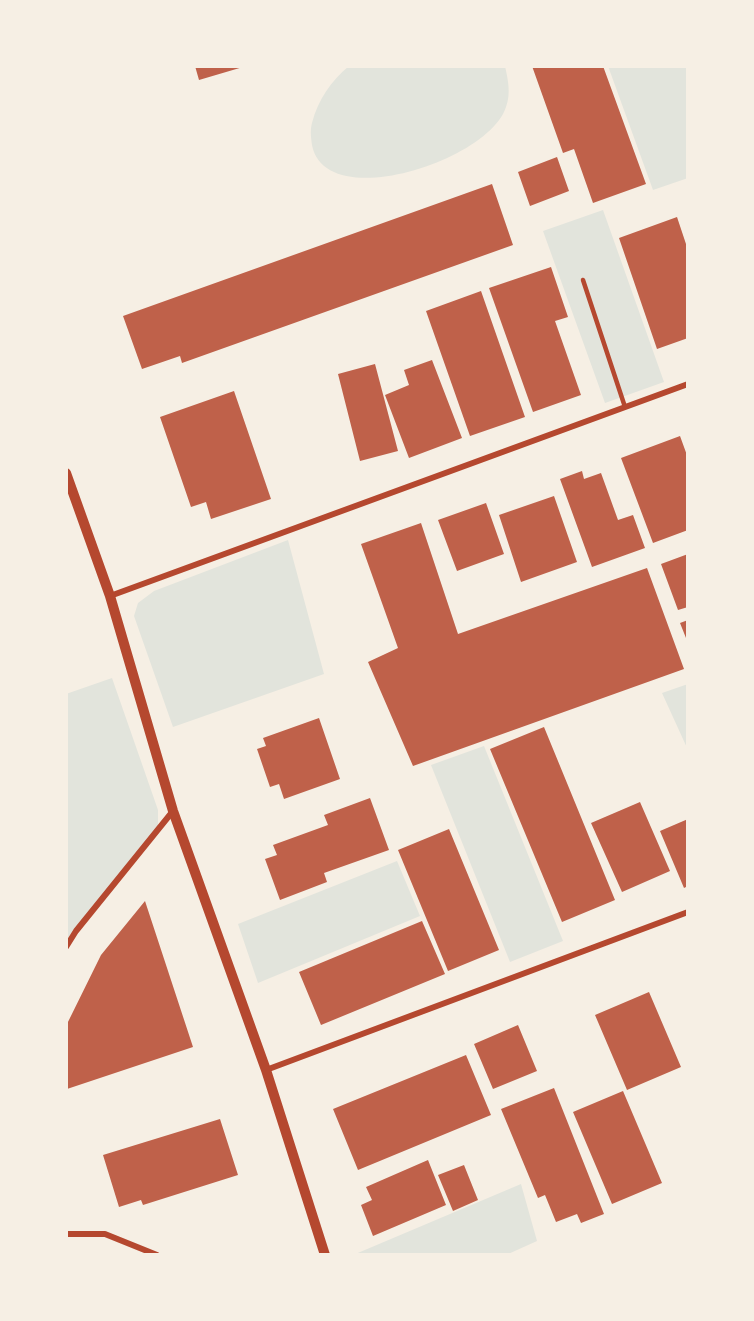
<!DOCTYPE html>
<style>
body{margin:0}
#map{position:relative;width:754px;height:1321px;overflow:hidden;background:#f6efe4;font-family:"Space Grotesk",sans-serif}
canvas{display:block}
.frame{position:absolute;inset:0;border:68px solid #f6efe4;pointer-events:none}
</style>
<div id="map">
<canvas width="754" height="1321"></canvas>
<div class="frame"></div>
</div>
<script>
const ctx = document.querySelector('canvas').getContext('2d');
ctx.lineJoin = 'round';
function fill(path, color) {
  ctx.fillStyle = color;
  ctx.fill(path, 'evenodd');
}
function strokePath(path, color, width, dash) {
  ctx.strokeStyle = color;
  ctx.lineWidth = width;
  ctx.lineCap = dash ? 'butt' : 'round';
  ctx.setLineDash(dash || []);
  ctx.stroke(path);
}
const green = new Path2D(`
 M 349,66 L 505,66 C 508,80 511,93 506,107 C 489,161 325,214 312,145 C 311,138 310,130 312,123 C 318,100 331,81 349,66 Z
 M 608,66 L 688,66 L 688,178 L 653,190 Z
 M 603,210 L 664,382 L 605,403 L 543,231 Z
 M 288,540 L 324,674 L 173,727 L 134,616 L 138,603 L 154,591 Z
 M 112,678 L 158,810 L 158,827 L 74,938 L 66,940 L 66,694 Z
 M 688,684 L 688,750 L 662,693 Z
 M 484,746 L 563,941 L 510,962 L 431,765 Z
 M 397,861 L 420,916 L 258,983 L 238,924 Z
 M 521,1184 L 537,1241 L 506,1255 L 353,1255 Z`);
const building = new Path2D(`
 M 195,66 L 243,66 L 243,67 L 199,80 Z
 M 532,66 L 603,66 L 646,184 L 593,203 L 574,149 L 563,153 Z
 M 557,157 L 569,191 L 530,206 L 518,172 Z
 M 492,184 L 513,245 L 182,363 L 180,356 L 142,369 L 123,316 Z
 M 677,217 L 688,250 L 688,338 L 657,349 L 619,238 Z
 M 551,267 L 568,317 L 555,321 L 581,395 L 533,412 L 489,288 Z
 M 481,291 L 525,417 L 470,436 L 426,311 Z
 M 432,360 L 462,438 L 409,458 L 385,395 L 409,385 L 404,370 Z
 M 375,364 L 398,451 L 360,461 L 338,374 Z
 M 234,391 L 271,499 L 211,519 L 206,502 L 191,507 L 160,417 Z
 M 680,436 L 688,458 L 688,530 L 653,543 L 621,458 Z
 M 582,471 L 584,479 L 601,473 L 618,520 L 633,515 L 645,548 L 592,567 L 560,479 Z
 M 554,496 L 577,562 L 521,582 L 499,515 Z
 M 486,503 L 504,554 L 457,571 L 438,520 Z
 M 421,523 L 458,634 L 647,568 L 684,669 L 413,766 L 368,662 L 398,648 L 361,544 Z
 M 688,554 L 688,607 L 678,610 L 661,564 Z
 M 688,620 L 688,643 L 680,623 Z
 M 319,718 L 340,779 L 284,799 L 279,784 L 270,787 L 257,749 L 266,746 L 263,738 Z
 M 544,727 L 615,900 L 562,922 L 490,749 Z
 M 370,798 L 389,850 L 324,873 L 327,882 L 280,900 L 265,859 L 277,855 L 273,845 L 328,825 L 324,815 Z
 M 640,802 L 670,871 L 622,892 L 591,823 Z
 M 688,819 L 688,886 L 684,888 L 660,831 Z
 M 449,829 L 499,950 L 448,971 L 398,850 Z
 M 145,901 L 193,1047 L 67,1089 L 66,1026 L 101,955 Z
 M 422,921 L 445,974 L 321,1025 L 299,972 Z
 M 649,992 L 681,1067 L 627,1090 L 595,1015 Z
 M 518,1025 L 537,1071 L 493,1089 L 474,1044 Z
 M 466,1055 L 491,1115 L 358,1170 L 333,1109 Z
 M 554,1088 L 604,1214 L 581,1223 L 577,1214 L 556,1222 L 545,1195 L 538,1198 L 501,1109 Z
 M 623,1091 L 662,1183 L 612,1204 L 573,1112 Z
 M 220,1119 L 238,1175 L 143,1205 L 141,1200 L 119,1207 L 103,1155 Z
 M 428,1160 L 446,1205 L 373,1236 L 361,1205 L 372,1200 L 366,1187 Z
 M 464,1165 L 478,1200 L 453,1211 L 438,1175 Z`);
const service = new Path2D(`
 M 583,280 L 625,407`);
const minor = new Path2D(`
 M 110,596 L 688,384
 M 66,947 L 76,931 L 173,811
 M 266,1070 L 688,912
 M 66,1234 L 105,1234 L 157,1255`);
const tertiary = new Path2D(`
 M 66,473 L 110,596 L 173,811 L 266,1070 L 325,1255`);
fill(green, '#e2e4dc');
fill(building, '#bf614a');
strokePath(service, '#b5482f', 4.5);
strokePath(minor, '#b5482f', 6);
strokePath(tertiary, '#b5482f', 10);
</script>
